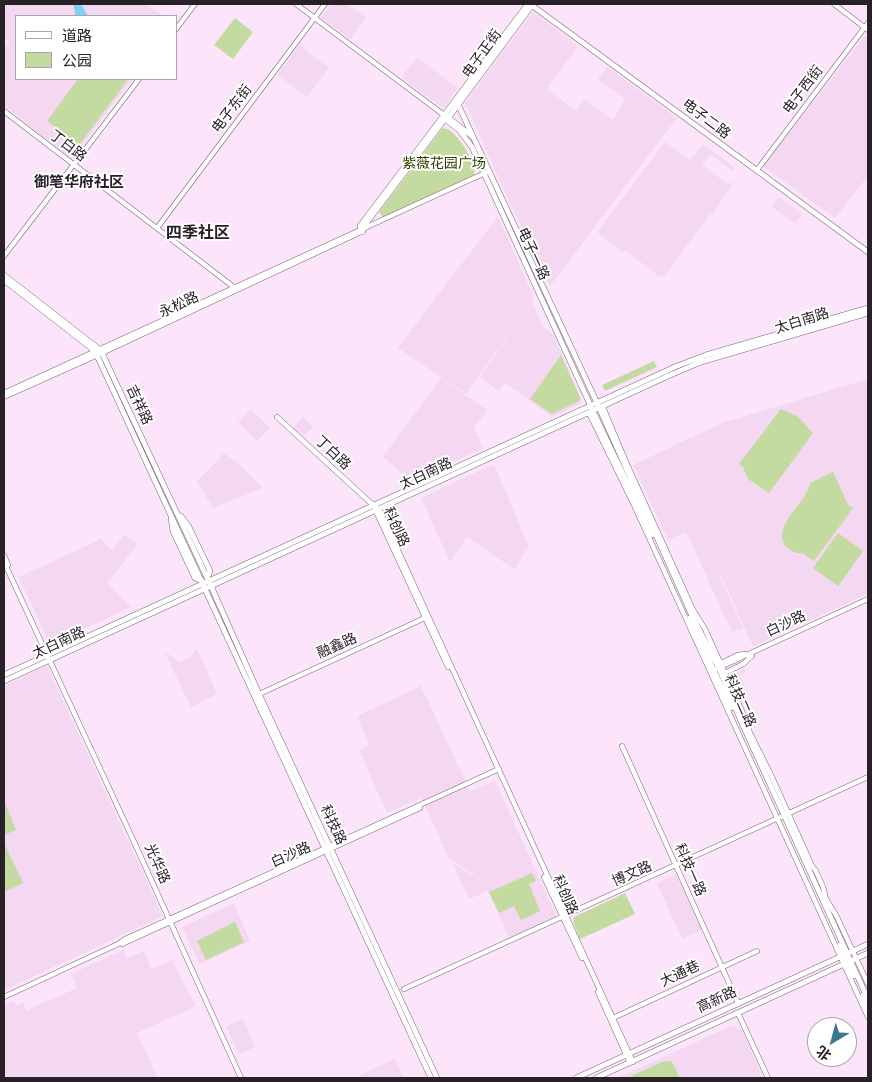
<!DOCTYPE html>
<meta charset="utf-8">
<style>
body{margin:0}
#map{position:relative;width:872px;height:1082px;overflow:hidden;background:#fce5fa;font-family:Montserrat,"Noto Sans SC",sans-serif}
canvas{display:block}
.frame{position:absolute;inset:0;border:5px solid #292128;pointer-events:none}
.legend{position:absolute;left:15px;top:15px;width:162px;height:65px;box-sizing:border-box;background:#fff;border:1px solid #a9a6a9;margin:0;padding:6px 9px;list-style:none;font-size:15px;color:#292128}
.legend li{display:flex;align-items:center;gap:10px;height:25px}
.legend b{width:25px;border:1px solid #a9a6a9}
.north{position:absolute;left:807px;top:1017px;width:50px;height:50px;box-sizing:border-box;background:#fff;border:1px solid #a9a6a9;border-radius:50%;rotate:217deg;font-size:14px;font-weight:700;line-height:20px;text-align:center;color:#292128}
.north::after{content:'';display:block;margin:auto;width:18px;height:22px;background:#3b788e;clip-path:polygon(50% 0,100% 100%,50% 72%,0 100%)}
</style>
<div id="map">
<canvas width="872" height="1082"></canvas>
<div class="frame"></div>
<ul class="legend">
<li><b style="height:6px;background:#fff"></b>道路</li>
<li><b style="height:14px;background:#c3daa1"></b>公园</li>
</ul>
<div class="north">北</div>
</div>
<script>
const ctx = document.querySelector('canvas').getContext('2d');
ctx.lineJoin = 'round';
function fill(path, color) {
  ctx.fillStyle = color;
  ctx.fill(path, 'evenodd');
}
function strokePath(path, color, width, dash) {
  ctx.strokeStyle = color;
  ctx.lineWidth = width;
  ctx.lineCap = dash ? 'butt' : 'round';
  ctx.setLineDash(dash || []);
  ctx.stroke(path);
}
function drawText(font, color, halo, rows, align = 'center') {
  ctx.font = font + ' Montserrat,"Noto Sans SC",sans-serif';
  ctx.lineWidth = 4;
  ctx.setLineDash([]);
  ctx.textBaseline = 'middle';
  ctx.strokeStyle = halo;
  ctx.fillStyle = color;
  for (const [text, x, y, turn = 0] of rows) {
    ctx.save();
    ctx.translate(x, y);
    ctx.rotate((+turn || 0) * Math.PI / 180);
    ctx.textAlign = isNaN(turn) ? turn : align;
    if (halo) ctx.strokeText(text, 0, 0);
    ctx.fillText(text, 0, 0);
    ctx.restore();
  }
}
const built = new Path2D(`
 M 4,4 L 147,4 L 163,16 L 16,16 L 16,79 L 132,79 L 72,159 L 4,106 L 4,50 L 9,42 L 4,38 Z
 M 331,4 L 347,4 L 366,18 L 350,39 L 321,18 Z
 M 533,12 L 578,46 L 547,88 L 575,111 L 585,99 L 613,120 L 625,99 L 598,79 L 607,67 L 677,118 L 550,286 L 508,199 L 465,103 Z
 M 864,37 L 868,37 L 868,176 L 835,218 L 763,166 Z
 M 300,45 L 329,68 L 307,97 L 277,75 Z
 M 417,57 L 458,88 L 443,108 L 401,78 Z
 M 665,142 L 690,160 L 703,144 L 735,168 L 733,171 L 710,155 L 702,165 L 729,185 L 731,182 L 733,183 L 712,215 L 710,214 L 664,277 L 661,275 L 660,277 L 627,252 L 624,251 L 622,253 L 619,249 L 597,232 Z
 M 779,197 L 802,214 L 795,224 L 772,207 Z
 M 498,216 L 534,298 L 466,394 L 398,348 Z
 M 532,301 L 542,326 L 553,334 L 582,400 L 580,404 L 552,417 L 505,383 L 498,391 L 480,377 Z
 M 441,378 L 487,410 L 474,428 L 483,448 L 411,481 L 383,457 Z
 M 868,379 L 868,594 L 753,646 L 720,574 L 708,579 L 686,532 L 668,540 L 633,465 L 722,423 Z
 M 251,409 L 270,428 L 257,441 L 238,422 Z
 M 303,417 L 313,427 L 303,437 L 293,428 Z
 M 224,453 L 239,464 L 263,488 L 213,508 L 197,482 Z
 M 494,464 L 529,547 L 514,569 L 467,537 L 450,562 L 421,498 Z
 M 124,535 L 138,544 L 107,583 L 131,607 L 50,645 L 19,577 L 101,539 L 112,551 Z
 M 719,575 L 743,628 L 732,632 L 708,580 Z
 M 197,649 L 217,694 L 191,707 L 164,651 L 180,662 L 191,657 Z
 M 47,666 L 163,916 L 4,990 L 4,686 Z
 M 745,669 L 746,672 L 740,675 L 744,684 L 737,687 L 733,674 Z
 M 421,686 L 470,791 L 495,781 L 557,917 L 509,938 L 488,891 L 469,899 L 452,863 L 489,885 L 449,858 L 421,798 L 387,813 L 359,750 L 369,745 L 357,716 Z
 M 676,874 L 702,930 L 682,939 L 657,883 Z
 M 234,903 L 250,941 L 200,964 L 182,927 Z
 M 123,950 L 127,958 L 144,951 L 151,969 L 172,960 L 196,1006 L 137,1033 L 158,1078 L 4,1078 L 4,1005 L 14,1001 L 16,1006 L 23,1003 L 27,1010 L 77,988 L 71,974 Z
 M 243,1019 L 255,1047 L 239,1054 L 226,1026 Z
 M 731,1026 L 742,1030 L 763,1078 L 617,1078 Z
 M 395,1058 L 404,1078 L 362,1078 L 360,1075 Z`);
const green = new Path2D(`
 M 235,18 L 253,32 L 233,59 L 214,45 Z
 M 78,79 L 125,79 L 127,81 L 79,145 L 47,121 Z
 M 443,128 C 456,128 477,164 474,175 L 385,217 L 382,216 L 379,212 Z
 M 561,355 L 580,398 L 579,401 L 552,414 L 530,399 Z
 M 654,361 L 657,367 L 605,391 L 602,385 Z
 M 781,409 C 787,412 797,415 802,421 C 806,425 808,429 813,433 L 769,493 L 748,479 L 743,467 L 739,464 Z
 M 833,472 L 848,505 L 853,508 L 814,561 C 811,559 807,556 804,554 C 799,553 794,553 789,549 C 766,529 808,503 810,483 Z
 M 838,533 L 863,551 L 838,586 L 813,568 Z
 M 4,801 L 16,830 L 4,835 Z
 M 4,843 L 23,883 L 4,892 Z
 M 532,873 L 536,881 L 529,884 L 540,911 L 521,920 L 514,906 L 499,913 L 489,892 Z
 M 625,893 L 635,914 L 580,939 L 573,922 L 574,917 Z
 M 235,922 L 244,942 L 206,960 L 197,941 Z
 M 664,1061 L 672,1062 L 679,1076 L 675,1078 L 630,1078 L 629,1077 Z`);
const water = new Path2D(`
 M 73,4 L 81,4 L 88,16 L 75,16 L 75,11 Z`);
const minor = new Path2D(`
 M 296,4 L 444,115
 M 834,4 L 868,30
 M 176,29 L 195,4
 M 4,111 L 235,288
 M 757,170 L 868,23
 M 157,228 L 325,4
 M 4,256 L 139,79
 M 4,393 L 487,172
 M 4,397 L 102,353 L 363,231
 M 603,407 L 626,462 L 693,610 L 705,629 L 745,718 L 750,733 L 771,775 L 812,866 L 816,871 L 823,887 L 826,899 L 836,915 L 868,984
 M 589,413 L 635,507 L 868,1017
 M 277,417 L 373,505 L 379,509 L 633,1062
 M 375,509 L 448,667
 M 4,555 L 8,565
 M 4,562 L 135,844 L 241,1078
 M 721,663 L 738,655 L 745,654
 M 714,670 L 868,599
 M 725,673 L 743,664 L 752,656
 M 257,695 L 427,617
 M 622,746 L 738,1003
 M 544,877 L 582,958
 M 122,944 L 420,808
 M 404,989 L 868,777
 M 598,992 L 630,1063
 M 4,997 L 118,944 L 125,939 L 163,922 L 499,769
 M 738,1013 L 768,1078
 M 613,1018 L 757,951`);
const major = new Path2D(`
 M 530,4 L 868,252
 M 456,100 L 597,403 L 693,618 L 719,668 L 741,721 L 868,999
 M 446,116 L 473,137
 M 445,119 L 459,130 L 472,147 L 593,411 L 652,535
 M 365,228 L 364,226 L 445,119 L 449,117 L 533,4
 M 362,232 L 360,226 L 528,4
 M 4,275 L 99,349 L 102,353 L 211,586 L 259,694 L 437,1078
 M 4,280 L 95,351 L 431,1078
 M 181,516 L 189,527 L 210,571 L 207,578
 M 171,517 L 173,531 L 195,578 L 202,581
 M 690,618 L 731,708
 M 4,675 L 677,366 L 706,355 L 868,308
 M 4,681 L 668,376 L 701,362 L 868,313
 M 840,945 L 854,976
 M 863,995 L 868,1007
 M 576,1078 L 868,944
 M 596,1078 L 868,953`);
const streetNames = [
 ["电子正街",482,54,-54],
 ["电子西街",803,90,-53],
 ["电子东街",232,109,-53],
 ["电子二路",706,119,37],
 ["丁白路",68,146,37],
 ["电子一路",533,254,65],
 ["永松路",179,305,-25],
 ["太白南路",802,321,-17],
 ["吉祥路",139,405,65],
 ["丁白路",333,453,43],
 ["太白南路",426,474,-25],
 ["科创路",396,527,65],
 ["白沙路",786,624,-25],
 ["太白南路",59,643,-25],
 ["融鑫路",337,646,-24],
 ["科技二路",740,701,66],
 ["科技路",333,825,65],
 ["白沙路",291,855,-24],
 ["光华路",157,864,66],
 ["科技一路",690,870,66],
 ["博文路",632,874,-24],
 ["科创路",565,895,66],
 ["大通巷",680,974,-25],
 ["高新路",717,1000,-25]
];
const parkNames = [
 ["紫薇花园广场",444,164]
];
const neighbourhoodNames = [
 ["御笔华府社区",79,183]
];
const quarterNames = [
 ["四季社区",198,233]
];
fill(built, '#f4d7f1');
fill(green, '#c3daa1');
fill(water, '#7fd0f5');
strokePath(minor, '#7a6678', 5.5);
strokePath(major, '#7a6678', 6);
strokePath(minor, '#fff', 4.5);
strokePath(major, '#fff', 5);
drawText('14px', '#292128', '#fff', streetNames);
drawText('14px', '#2d4000', '#fff', parkNames);
drawText('bold 15px', '#292128', '#fff', neighbourhoodNames);
drawText('bold 16px', '#292128', '#fff', quarterNames);
</script>
